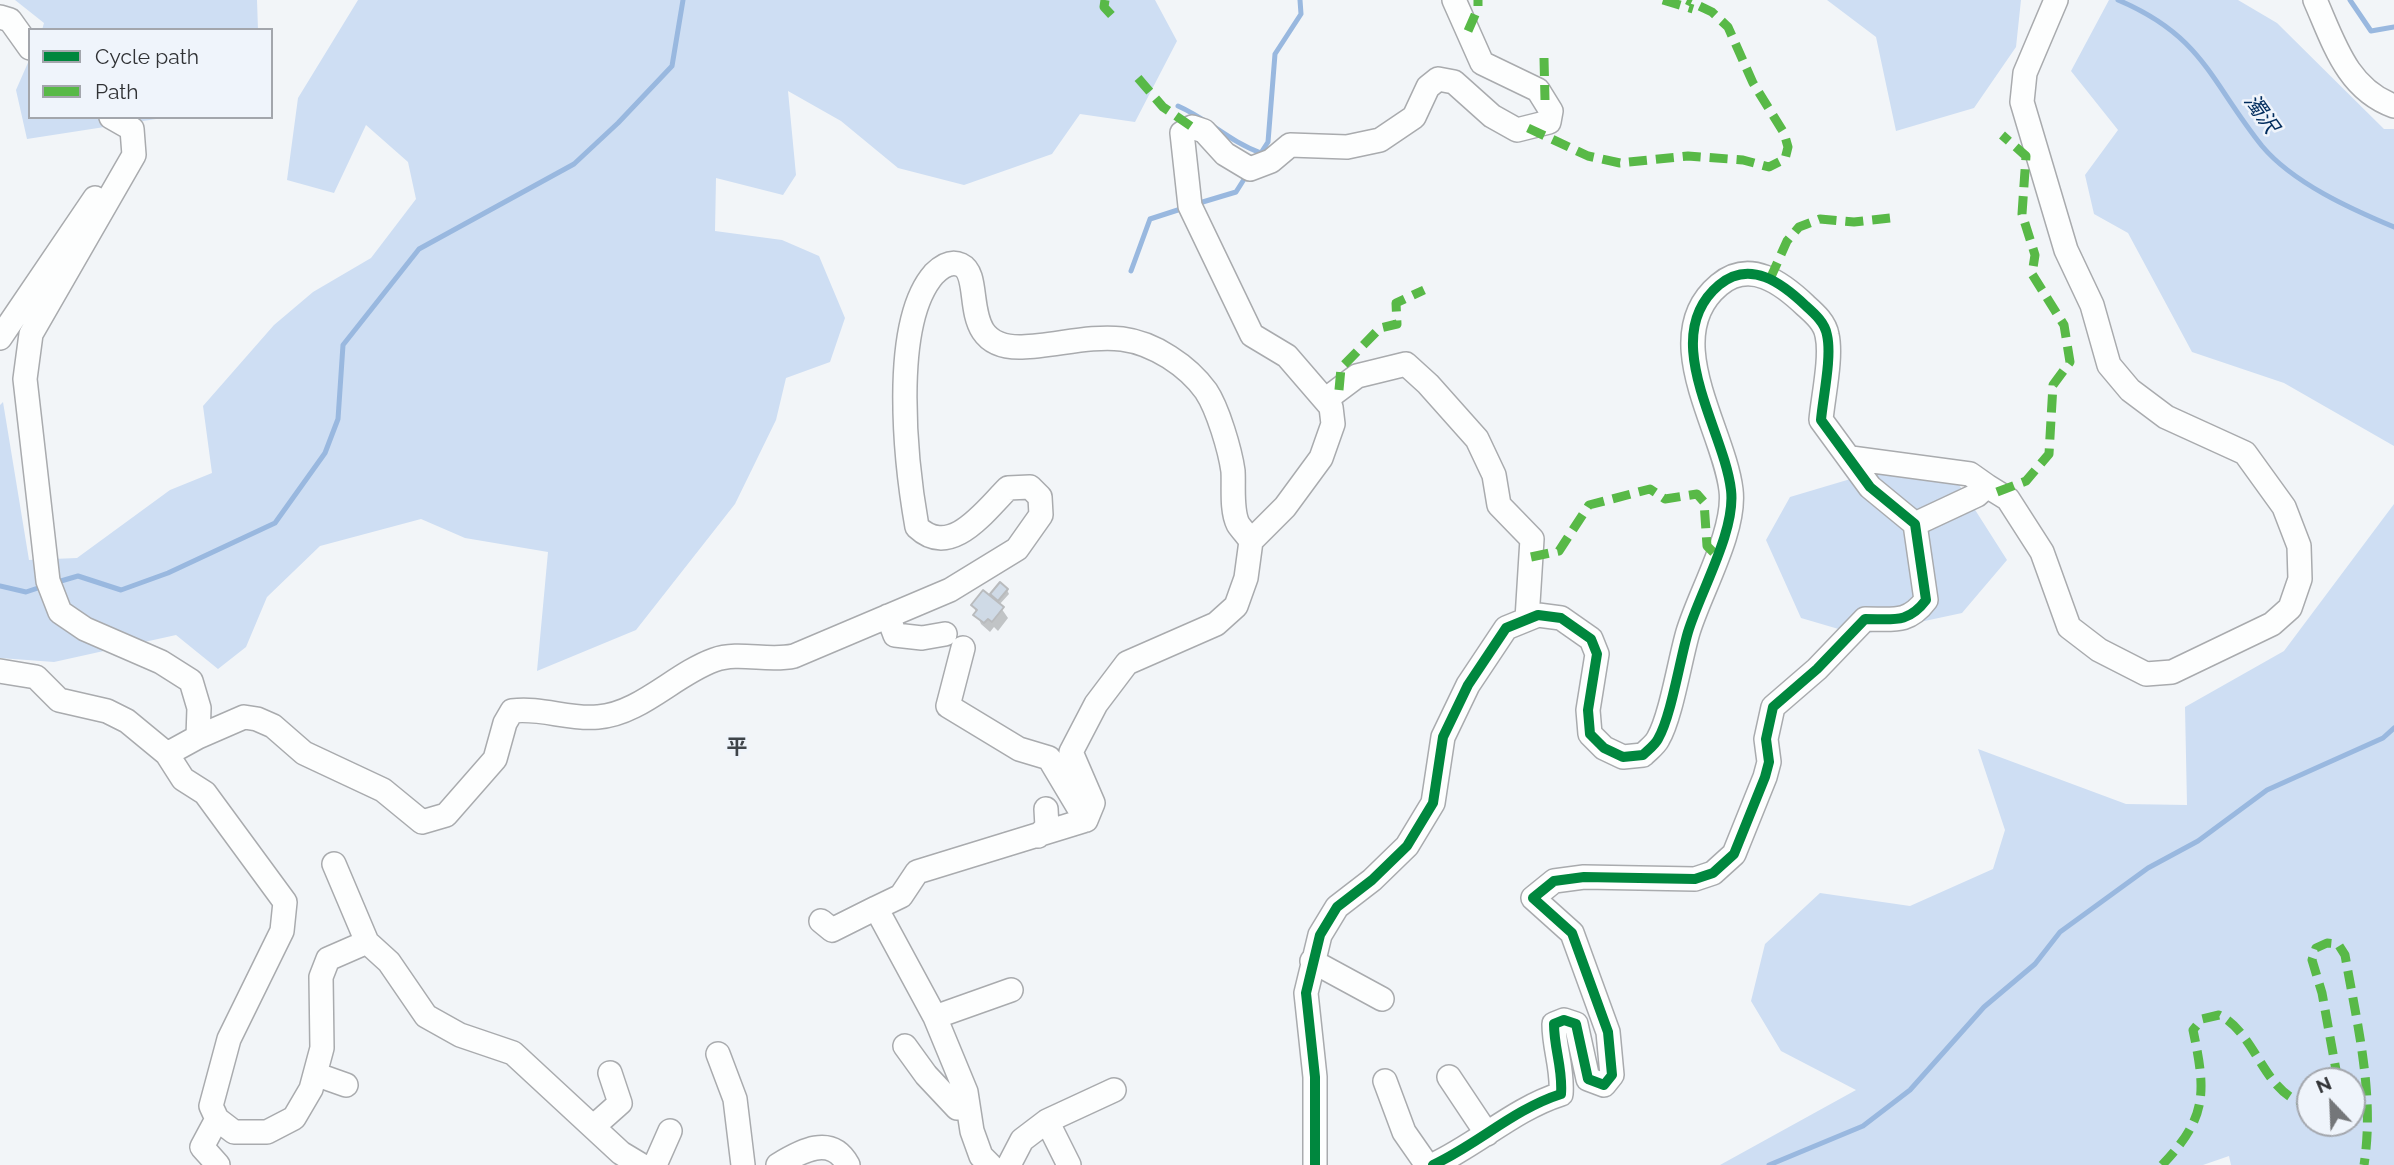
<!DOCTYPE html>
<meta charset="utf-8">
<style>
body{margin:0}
#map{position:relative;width:2394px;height:1165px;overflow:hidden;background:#f2f5f8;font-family:Raleway,sans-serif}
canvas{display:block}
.legend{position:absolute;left:28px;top:28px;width:245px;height:91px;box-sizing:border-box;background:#eff4fb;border:2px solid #a3a6ac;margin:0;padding:9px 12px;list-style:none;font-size:21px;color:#303235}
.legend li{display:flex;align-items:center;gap:14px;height:35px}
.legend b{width:35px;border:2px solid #a3a6ac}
.north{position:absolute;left:2296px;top:1067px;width:70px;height:70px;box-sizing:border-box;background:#eff4fb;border:2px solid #a3a6ac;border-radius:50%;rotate:337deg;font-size:19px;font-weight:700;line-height:28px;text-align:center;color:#303235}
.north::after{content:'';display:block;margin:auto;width:24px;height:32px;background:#747679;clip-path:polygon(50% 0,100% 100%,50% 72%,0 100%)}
</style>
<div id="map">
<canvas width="2394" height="1165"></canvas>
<ul class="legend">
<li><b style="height:9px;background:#00873e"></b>Cycle path</li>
<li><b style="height:9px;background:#58b947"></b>Path</li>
</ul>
<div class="north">N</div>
</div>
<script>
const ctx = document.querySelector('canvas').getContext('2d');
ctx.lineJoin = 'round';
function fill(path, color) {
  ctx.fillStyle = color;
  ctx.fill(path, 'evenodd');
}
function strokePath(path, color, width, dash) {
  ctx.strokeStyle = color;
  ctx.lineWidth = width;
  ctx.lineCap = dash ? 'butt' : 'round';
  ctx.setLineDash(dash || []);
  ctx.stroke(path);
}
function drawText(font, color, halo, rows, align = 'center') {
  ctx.font = font + ' Raleway,"Noto Sans JP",sans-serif';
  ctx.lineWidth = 5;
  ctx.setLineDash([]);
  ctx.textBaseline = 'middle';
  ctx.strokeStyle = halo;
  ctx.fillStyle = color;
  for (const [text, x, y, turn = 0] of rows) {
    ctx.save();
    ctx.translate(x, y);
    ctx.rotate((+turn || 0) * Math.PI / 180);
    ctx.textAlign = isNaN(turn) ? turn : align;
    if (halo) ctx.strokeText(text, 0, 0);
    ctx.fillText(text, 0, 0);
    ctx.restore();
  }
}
const green = new Path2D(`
 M 15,0 L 257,0 L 258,30 L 42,30 L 44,23 Z
 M 358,0 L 1155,0 L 1177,41 L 1135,122 L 1080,114 L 1052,154 L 964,185 L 898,168 L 841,121 L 788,91 L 796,175 L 783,195 L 716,178 L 715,231 L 782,240 L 819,256 L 845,318 L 830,362 L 786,378 L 776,420 L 735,504 L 636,630 L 537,671 L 548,552 L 465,538 L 421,519 L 320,546 L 267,597 L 246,647 L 218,669 L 176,635 L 54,662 L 0,658 L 0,405 L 3,402 L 29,560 L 77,558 L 170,490 L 212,473 L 203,406 L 274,325 L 313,292 L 371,258 L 416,199 L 408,162 L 366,125 L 334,193 L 287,180 L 298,98 Z
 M 1827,0 L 2021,0 L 2016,47 L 1974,108 L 1896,131 L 1876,37 Z
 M 2109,0 L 2238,0 L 2277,23 L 2384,129 L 2394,129 L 2394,446 L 2284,383 L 2192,352 L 2128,233 L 2094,214 L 2085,175 L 2118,130 L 2071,71 Z
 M 30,58 L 30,117 L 169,117 L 27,139 L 16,90 Z
 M 1911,461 L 1958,483 L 2007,560 L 1962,613 L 1859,635 L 1801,618 L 1766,540 L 1790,497 Z
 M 2394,504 L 2394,1165 L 2231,1165 L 2229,1156 L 2203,1165 L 1720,1165 L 1856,1090 L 1781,1051 L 1751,1001 L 1765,944 L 1820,893 L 1910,906 L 1993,869 L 2005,830 L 1978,749 L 2126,804 L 2187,805 L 2185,707 L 2284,651 ZM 2310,1081 L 2352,1081 L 2352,1123 L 2310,1123 Z`);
const shadow = new Path2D(`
 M 1007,590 L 1009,594 L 999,605 L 1008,618 L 998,631 L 994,627 L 990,632 L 981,624 L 973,605 L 998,603 L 992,594 Z`);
const stream = new Path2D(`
 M 2118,0 C 2203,36 2210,81 2262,146 C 2293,183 2351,209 2394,227
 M 2350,0 L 2371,31 L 2394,27
 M 1178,106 C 1208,119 1230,142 1261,153
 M 1257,159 L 1268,142 L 1275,54 L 1301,14 L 1300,0
 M 1196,204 L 1236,192 L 1248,173
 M 1131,271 L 1150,219 L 1184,208
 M 54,583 L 78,576 L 121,590 L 168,573 L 275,523 L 325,453 L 338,419 L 343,345 L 419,249 L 574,164 L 618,123 L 672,66 L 683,0
 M 0,586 L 26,592 L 44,586
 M 1769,1165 L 1863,1126 L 1910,1090 L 1984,1007 L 2035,964 L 2060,932 L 2148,868 L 2198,841 L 2267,790 L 2383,738 L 2394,728`);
const building = new Path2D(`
 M 1000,582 L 1008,589 L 998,601 L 990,594 Z
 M 983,590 L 1004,607 L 992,622 L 988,619 L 984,623 L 973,615 L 977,610 L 971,605 Z`);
const minor = new Path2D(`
 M 2315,0 C 2334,43 2347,89 2394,106
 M 0,17 L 10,20 L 30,48
 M 111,117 L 132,129 L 134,155 L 31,334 L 25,379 L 48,581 L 60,612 L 85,629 L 161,662 L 191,681 L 199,708 L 198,737 L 167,754
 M 0,338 L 95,198
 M 1325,400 L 1357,376 L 1406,364 L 1428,384 L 1477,439 L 1494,475 L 1499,505 L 1532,539 L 1527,619
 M 1851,458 L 1970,474 L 1987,486
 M 1915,524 L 1977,495 L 1987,486 L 2008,499 L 2042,552 L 2069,627 L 2099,650 L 2146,674 L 2172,672 L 2272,624 L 2290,608 L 2300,579 L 2299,546 L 2284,507 L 2245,453 L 2166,417 L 2130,390 L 2109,365 L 2092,305 L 2066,250 L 2022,102 L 2025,73 L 2056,0
 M 888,616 L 895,635 L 922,638 L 945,634
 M 963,648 L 948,706 L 1019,749 L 1049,758 L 1086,820
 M 0,671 L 36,677 L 59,700 L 107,711 L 127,721 L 167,754 L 183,779 L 205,793 L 285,902 L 282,931 L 229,1039 L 211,1106 L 217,1119 L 234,1132 L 267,1132 L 294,1118 L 311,1089 L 322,1048 L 321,977 L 328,959 L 367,942 L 389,962 L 426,1016 L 460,1035 L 513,1053 L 621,1153 L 641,1165
 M 198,737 L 244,717 L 257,719 L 273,726 L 304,753 L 383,790 L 422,822 L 446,815 L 495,759 L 505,723 L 512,711 C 541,707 569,720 598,717 C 640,714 675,674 714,660 C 739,651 768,662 794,656 L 950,590 L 1017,549 L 1041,515 L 1040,497 L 1030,487 L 1008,488 C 984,512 951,559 917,527 C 906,465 890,324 934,274 C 941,267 950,260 961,265 C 986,277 955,349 1022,347 C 1054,346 1091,335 1122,339 C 1154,343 1188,366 1206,391 C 1218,409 1230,450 1233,471 C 1234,486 1231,510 1238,524 C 1242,530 1247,535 1251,541
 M 1038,836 L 1047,827 L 1046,809
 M 334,864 L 367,942
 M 821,921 L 832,930 L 876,908
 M 1312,961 L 1382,999
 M 935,1017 L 1011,990
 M 905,1046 L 926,1075 L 957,1108 L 968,1107
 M 718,1054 L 735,1099 L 743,1165
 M 315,1074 L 346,1085
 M 1449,1077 L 1487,1134
 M 1385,1081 L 1404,1132 L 1427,1165
 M 217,1119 L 202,1147 L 218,1165
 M 1047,1121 L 1114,1090
 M 593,1127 L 620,1103 L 610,1073
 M 655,1165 L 670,1131
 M 778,1165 C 801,1151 831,1134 848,1165
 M 990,1165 L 981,1156 L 972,1131 L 966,1092 L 935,1017 L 876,908 L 901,896 L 917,872 L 1086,820 L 1093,803 L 1071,752 L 1096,704 L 1127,663 L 1216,624 L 1236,606 L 1246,578 L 1251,541 L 1285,507 L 1321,458 L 1333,424 L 1331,407 L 1287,356 L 1252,335 L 1190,206 L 1182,133 L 1192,127 L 1204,131 L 1225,154 L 1250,169 L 1271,161 L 1290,145 L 1347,147 L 1380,140 L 1414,117 L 1428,87 L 1438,79 L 1454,82 L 1492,116 L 1517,130 L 1549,122 L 1551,111 L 1538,90 L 1482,63 L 1454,0
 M 1009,1165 L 1022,1140 L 1047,1121 L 1069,1165
 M 1315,1165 L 1315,1077 L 1306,993 L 1320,935 L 1337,907 L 1372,880 L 1407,846 L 1433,803 L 1443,737 L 1468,685 L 1506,628 L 1538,615 L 1561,618 L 1591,639 L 1597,654 L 1588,710 L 1590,734 L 1604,748 L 1623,757 L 1643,755 C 1648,750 1655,745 1658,739 C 1671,717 1680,659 1688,632 C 1700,592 1736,531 1731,490 C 1724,429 1657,337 1719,285 C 1750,259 1782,283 1806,306 C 1815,314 1825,323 1827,335 C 1832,357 1823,397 1821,420 L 1870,487 L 1915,524 L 1926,600 C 1908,624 1893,619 1865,619 L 1817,669 L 1773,707 L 1766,739 L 1769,762 L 1765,777 L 1734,854 L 1713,873 L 1695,879 L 1584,877 L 1554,881 L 1533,898 L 1572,933 L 1608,1032 L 1612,1075 L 1604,1085 L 1588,1079 L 1576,1024 L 1564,1020 L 1554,1024 C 1554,1049 1563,1068 1561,1094 C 1514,1109 1478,1144 1433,1165`);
const quiet = new Path2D(`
 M 1105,0 L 1104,7 L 1116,20
 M 1663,0 L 1693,9
 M 1468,31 L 1478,8 L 1478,0
 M 1544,58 L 1545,100
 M 1138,78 L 1163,107 L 1192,127
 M 1528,128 L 1588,156 L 1620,163 L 1688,156 L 1743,160 L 1769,167 L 1785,159 L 1788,147 L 1784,133 L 1753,83 L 1728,27 L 1712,12 L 1687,0
 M 1770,279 L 1787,241 L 1799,227 L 1820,219 L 1854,222 L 1890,218
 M 1339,390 L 1341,368 L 1380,328 L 1397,324 L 1396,303 L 1424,290
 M 1997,492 L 2026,481 L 2049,454 L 2053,385 L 2070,362 L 2064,325 L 2032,274 L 2035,255 L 2022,214 L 2026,156 L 2002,135
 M 1531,557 L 1559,551 L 1589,505 L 1650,489 L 1665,499 L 1697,494 L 1704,502 L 1707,546 L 1717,556
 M 2338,1081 L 2322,993 L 2312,960 L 2316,948 L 2327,943 L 2338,944 L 2345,955 C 2357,1024 2375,1094 2364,1165
 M 2162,1165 C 2208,1117 2206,1092 2193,1030 L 2202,1019 L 2219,1015 C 2258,1034 2264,1098 2310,1104`);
const cycleway = new Path2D(`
 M 1315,1165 L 1315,1077 L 1306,993 L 1320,935 L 1337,907 L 1372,880 L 1407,846 L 1433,803 L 1443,737 L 1468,685 L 1506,628 L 1538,615 L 1561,618 L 1591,639 L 1597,654 L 1588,710 L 1590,734 L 1604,748 L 1623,757 L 1643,755 C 1648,750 1655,745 1658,739 C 1671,717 1680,659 1688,632 C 1700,592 1736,531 1731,490 C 1724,429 1657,337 1719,285 C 1750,259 1782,283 1806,306 C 1815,314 1825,323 1827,335 C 1832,357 1823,397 1821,420 L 1870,487 L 1915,524 L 1926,600 C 1908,624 1893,619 1865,619 L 1817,669 L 1773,707 L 1766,739 L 1769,762 L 1765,777 L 1734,854 L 1713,873 L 1695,879 L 1584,877 L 1554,881 L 1533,898 L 1572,933 L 1608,1032 L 1612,1075 L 1604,1085 L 1588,1079 L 1576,1024 L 1564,1020 L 1554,1024 C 1554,1049 1563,1068 1561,1094 C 1514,1109 1478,1144 1433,1165`);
const waterNames = [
 ["濁沢",2261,114,55]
];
const neighbourhoodNames = [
 ["平",737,748]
];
fill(green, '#cedef3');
fill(shadow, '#0003');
strokePath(stream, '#99b8df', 5);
fill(building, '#cfdae6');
strokePath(building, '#b9bbbd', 2);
strokePath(minor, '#a9abae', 26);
strokePath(minor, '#fdfefe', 23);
strokePath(quiet, '#58b947', 9, [18, 9]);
strokePath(cycleway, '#00873e', 10);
drawText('italic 21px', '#002c5d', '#eff4fb', waterNames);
drawText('bold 21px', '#3f4449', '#eff4fb', neighbourhoodNames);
</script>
